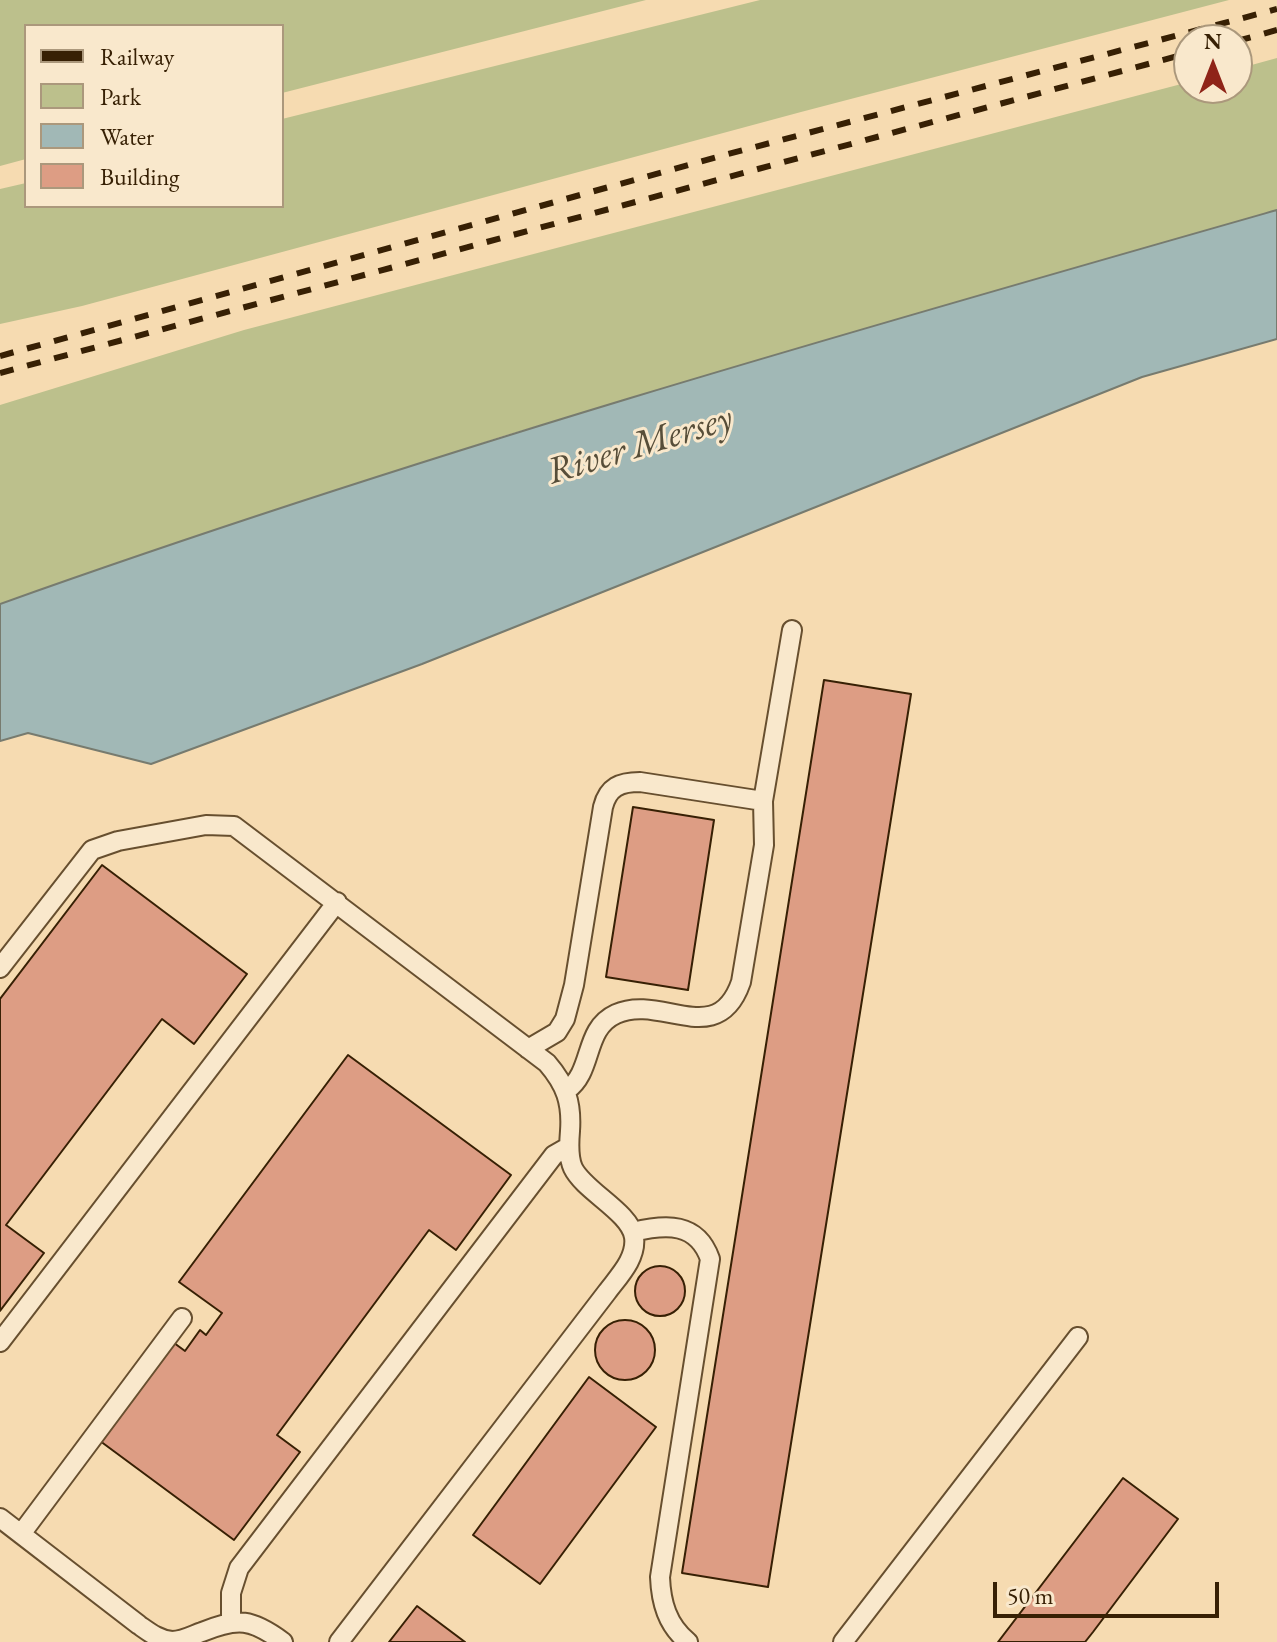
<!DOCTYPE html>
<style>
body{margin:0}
#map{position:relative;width:1277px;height:1642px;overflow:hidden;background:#f6dbb1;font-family:"EB Garamond",serif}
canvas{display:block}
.legend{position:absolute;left:24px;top:24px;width:260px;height:184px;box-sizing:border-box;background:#f9e8cc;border:2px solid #ab987c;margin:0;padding:10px 14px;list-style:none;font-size:24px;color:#372004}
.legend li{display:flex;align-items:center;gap:16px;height:40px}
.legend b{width:40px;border:2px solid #ab987c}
.north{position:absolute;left:1173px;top:24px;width:80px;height:80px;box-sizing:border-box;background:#f9e8cc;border:2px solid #ab987c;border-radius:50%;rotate:0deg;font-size:22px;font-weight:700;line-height:32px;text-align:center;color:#372004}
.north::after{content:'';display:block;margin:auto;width:28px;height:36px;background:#8f2418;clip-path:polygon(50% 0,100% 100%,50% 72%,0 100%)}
.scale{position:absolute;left:993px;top:1582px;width:226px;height:36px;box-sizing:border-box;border:4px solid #372004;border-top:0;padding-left:10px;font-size:24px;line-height:28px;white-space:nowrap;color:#372004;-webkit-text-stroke:6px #f9e8cc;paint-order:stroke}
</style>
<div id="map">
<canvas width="1277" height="1642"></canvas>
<ul class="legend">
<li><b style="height:10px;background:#372004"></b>Railway</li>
<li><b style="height:22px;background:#bcc08c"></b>Park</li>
<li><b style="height:22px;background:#a1b8b6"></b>Water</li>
<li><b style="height:22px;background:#dd9d84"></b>Building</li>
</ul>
<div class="north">N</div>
<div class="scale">50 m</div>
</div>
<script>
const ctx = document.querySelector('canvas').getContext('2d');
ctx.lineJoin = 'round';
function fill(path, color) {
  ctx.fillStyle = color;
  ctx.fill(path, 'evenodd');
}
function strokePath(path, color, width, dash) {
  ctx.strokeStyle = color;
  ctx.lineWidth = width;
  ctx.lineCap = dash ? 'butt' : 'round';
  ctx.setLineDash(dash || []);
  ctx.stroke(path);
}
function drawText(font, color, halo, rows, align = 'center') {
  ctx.font = font + ' "EB Garamond",serif';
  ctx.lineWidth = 6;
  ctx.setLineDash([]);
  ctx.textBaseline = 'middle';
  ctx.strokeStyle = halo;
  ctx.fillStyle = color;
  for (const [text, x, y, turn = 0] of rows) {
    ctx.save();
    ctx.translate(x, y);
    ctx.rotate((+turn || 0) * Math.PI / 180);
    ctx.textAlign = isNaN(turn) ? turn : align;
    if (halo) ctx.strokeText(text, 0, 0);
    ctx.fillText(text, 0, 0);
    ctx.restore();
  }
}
const green = new Path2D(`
 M 0,0 L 646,0 L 282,93 L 282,26 L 26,26 L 26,159 L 0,166 Z
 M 760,0 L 1229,0 L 801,112 L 82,306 L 0,324 L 0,189 L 26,183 L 26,206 L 282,206 L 282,119 Z
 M 1277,58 L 1277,210 L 953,303 L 500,437 L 0,605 L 0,405 L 244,330 L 1189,82 L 1189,88 L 1237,88 L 1237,69 Z`);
const water = new Path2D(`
 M 1277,210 L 1277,339 L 1142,377 L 422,664 L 151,764 L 28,733 L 0,741 L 0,604 C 420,454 849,332 1277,210 Z`);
const building = new Path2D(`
 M 824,680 L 911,694 L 768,1587 L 682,1573 Z
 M 633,807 L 714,820 L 688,990 L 606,977 Z
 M 102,865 L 247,974 L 194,1044 L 162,1019 L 6,1225 L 44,1253 L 0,1311 L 0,999 Z
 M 348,1055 L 511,1175 L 456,1250 L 429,1230 L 277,1435 L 300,1452 L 234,1540 L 96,1438 L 170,1340 L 185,1351 L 200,1330 L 206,1335 L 222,1313 L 179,1282 Z
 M635 1291a25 25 0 1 1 50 0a25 25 0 1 1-50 0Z
 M595 1350a30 30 0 1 1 60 0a30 30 0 1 1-60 0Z
 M 589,1377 L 656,1427 L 540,1584 L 473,1535 Z
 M 1123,1478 L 1178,1519 L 1093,1632 L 1085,1642 L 998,1642 Z
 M 417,1606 L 465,1642 L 389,1642 Z`);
const service = new Path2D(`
 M 0,968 L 92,850 L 118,841 L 206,825 L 234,826 L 547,1063 C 566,1085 572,1103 570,1131 C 569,1143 568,1157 573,1168 C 584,1191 630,1212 634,1237 C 637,1258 619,1276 607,1292 L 339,1642
 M 528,1049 L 557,1032 L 565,1019 L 574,985 L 603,807 C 608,787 620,782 640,782 L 763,801
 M 567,1090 C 594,1071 583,1029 616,1014 C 661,993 717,1051 741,982 L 764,845 L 763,801 L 792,630
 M 633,1232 C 666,1224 697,1222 710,1259 L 660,1577 C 661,1602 667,1625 688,1642
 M 0,1342 L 337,902
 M 0,1518 L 139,1625 C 149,1632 159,1640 172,1641 C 183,1641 193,1635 202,1632 C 238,1617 252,1619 283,1642
 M 21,1534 L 182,1318
 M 231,1622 L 231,1593 L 239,1568 L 554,1155 L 568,1147
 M 843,1642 L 1078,1337`);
const rail = new Path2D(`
 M 1237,41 L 1277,30
 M 0,356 L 717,157 L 1277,9
 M 0,373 L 1189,53`);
const waterNames = [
 ["River Mersey",640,446,-17]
];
fill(green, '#bcc08c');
fill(water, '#a1b8b6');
strokePath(water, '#777b6f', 2);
fill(building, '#dd9d84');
strokePath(building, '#372004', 2);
strokePath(service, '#674f2f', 22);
strokePath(service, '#f9e8cc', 18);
strokePath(rail, '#372004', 6, [14, 14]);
drawText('italic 38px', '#574e39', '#f9e8cc', waterNames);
</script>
